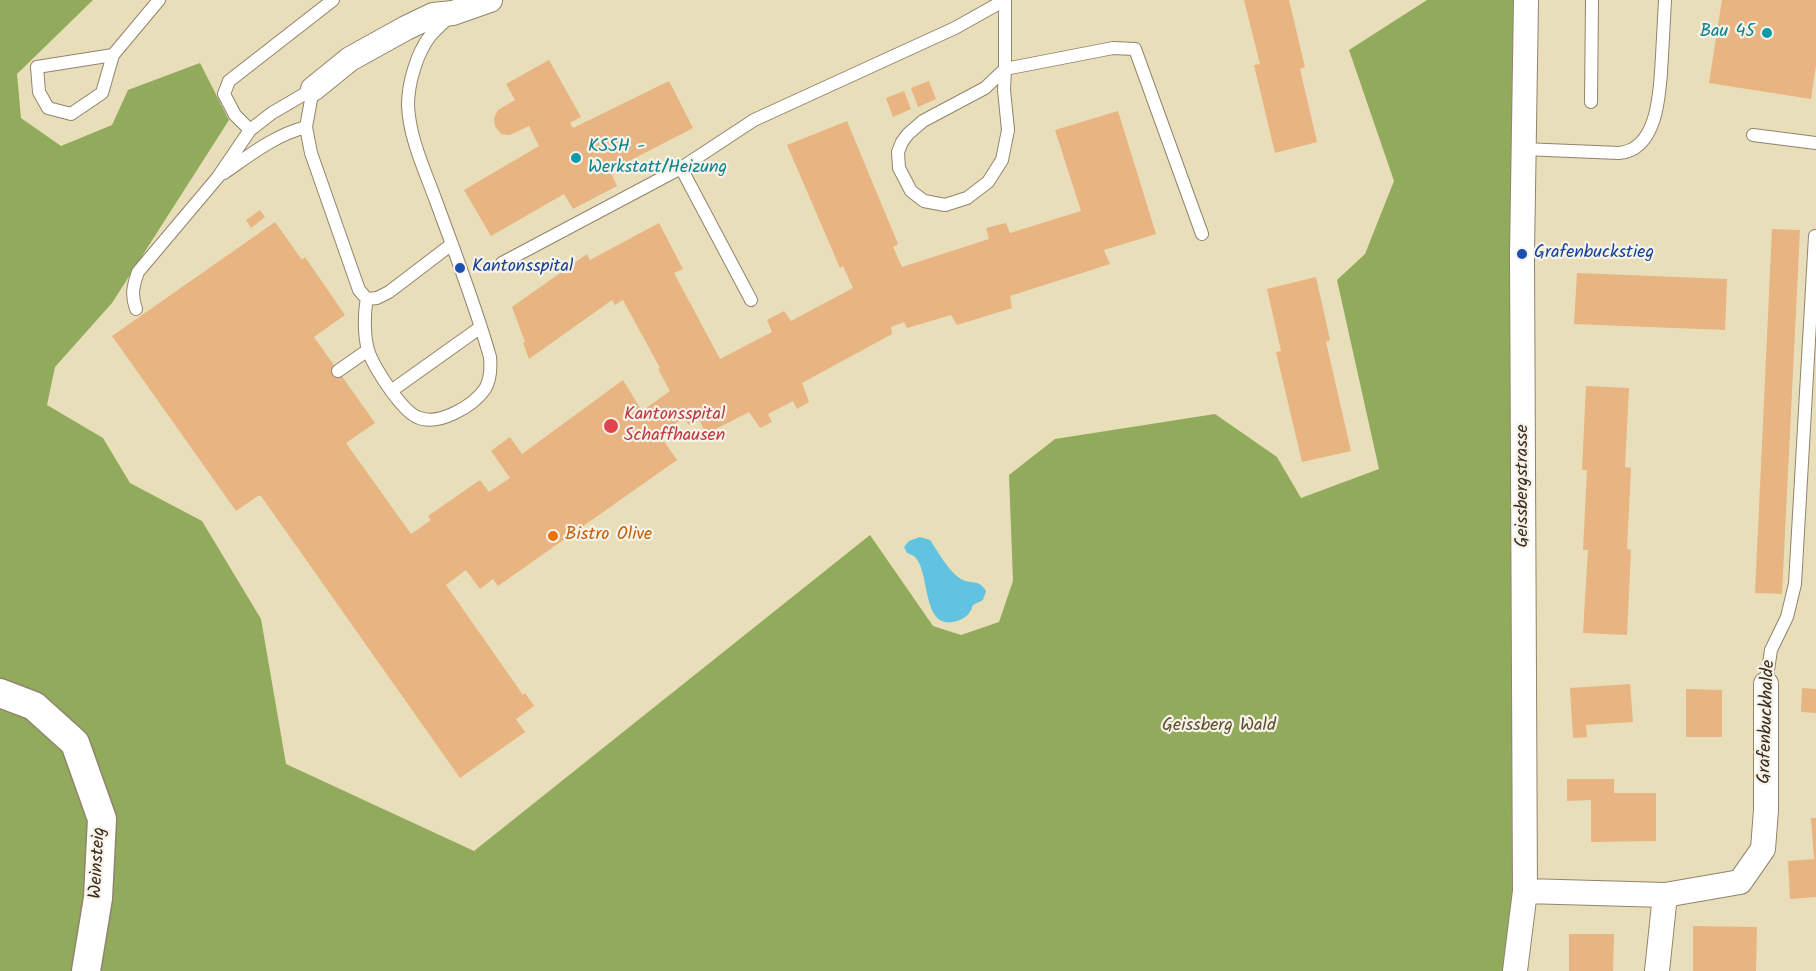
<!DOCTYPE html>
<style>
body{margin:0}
canvas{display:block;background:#e8deba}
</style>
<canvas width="1816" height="971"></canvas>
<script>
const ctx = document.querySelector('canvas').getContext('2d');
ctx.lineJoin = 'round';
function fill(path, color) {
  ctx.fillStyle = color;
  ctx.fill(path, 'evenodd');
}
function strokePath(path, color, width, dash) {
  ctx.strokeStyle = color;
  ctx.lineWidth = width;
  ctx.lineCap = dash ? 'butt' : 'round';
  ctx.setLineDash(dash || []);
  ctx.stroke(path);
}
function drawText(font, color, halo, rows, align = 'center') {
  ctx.font = font + ' Kalam,sans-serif';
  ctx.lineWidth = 4.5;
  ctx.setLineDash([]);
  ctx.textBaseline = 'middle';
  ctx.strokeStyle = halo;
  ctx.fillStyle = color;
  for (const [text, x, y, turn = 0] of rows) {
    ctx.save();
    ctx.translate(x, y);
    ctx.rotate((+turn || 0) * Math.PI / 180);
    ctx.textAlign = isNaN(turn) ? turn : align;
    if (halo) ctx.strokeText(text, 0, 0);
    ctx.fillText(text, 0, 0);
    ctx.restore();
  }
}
const forest = new Path2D(`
 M 0,0 L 93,0 L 17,74 L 21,118 L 61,146 L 112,125 L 128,90 L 200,63 L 229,120 L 112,303 L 55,367 L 47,405 L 103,438 L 130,483 L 202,521 L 261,619 L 286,764 L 474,851 L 870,535 L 933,626 L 961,635 L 999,622 L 1013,581 L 1009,475 L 1055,439 L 1215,414 L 1277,457 L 1301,498 L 1379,469 L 1337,280 L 1365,254 L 1394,181 L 1349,50 L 1427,0 L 1526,0 L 1515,971 L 0,971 Z`);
const water = new Path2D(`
 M 920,537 L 930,540 C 937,550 949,572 961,579 C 971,585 978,578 986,591 L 983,600 L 973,605 C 970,614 966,618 957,621 C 921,632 931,573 915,557 C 913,555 910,554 907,553 L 904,547 L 909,541 Z`);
const building = new Path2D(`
 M 1244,0 L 1289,0 L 1305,67 L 1300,69 L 1317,142 L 1275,153 L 1254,65 L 1260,64 Z
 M 1722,0 L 1816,0 L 1816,65 L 1811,99 L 1709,83 Z
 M 549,60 L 581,117 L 570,123 L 573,128 L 669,81 L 693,128 L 610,171 L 617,186 L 573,209 L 564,194 L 491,236 L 464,190 L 539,146 L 529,126 L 510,135 L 501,134 L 495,126 L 494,118 L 498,110 L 515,100 L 506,84 Z
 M 929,81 L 936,99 L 918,107 L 911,88 Z
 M 904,91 L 911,109 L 893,117 L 886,98 Z
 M 1118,111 L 1156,234 L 1104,250 L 1110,264 L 1010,296 L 1012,308 L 957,325 L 951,315 L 907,328 L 904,322 L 891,327 L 892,334 L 802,383 L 809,402 L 797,409 L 793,401 L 768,414 L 772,422 L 760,428 L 749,412 L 706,434 L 699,419 L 689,425 L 684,418 L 659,434 L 677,460 L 498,586 L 493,579 L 480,589 L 466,570 L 446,585 L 523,695 L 525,693 L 534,706 L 516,719 L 525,732 L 460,778 L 261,496 L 258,496 L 236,511 L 112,336 L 275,222 L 302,260 L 305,257 L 345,315 L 314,337 L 375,423 L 346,443 L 411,534 L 431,520 L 428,516 L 480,480 L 489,492 L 510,478 L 491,451 L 510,437 L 522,454 L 623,380 L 642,411 L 670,391 L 658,369 L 660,368 L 623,300 L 615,305 L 612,300 L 529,359 L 523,343 L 525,342 L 512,307 L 587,254 L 590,260 L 659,223 L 683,269 L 674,273 L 720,359 L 772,332 L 767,320 L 784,311 L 791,321 L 853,288 L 843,266 L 840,268 L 787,145 L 847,121 L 898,244 L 893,247 L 902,267 L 989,239 L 986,228 L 1006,223 L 1010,233 L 1081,211 L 1055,130 Z
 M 260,210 L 265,217 L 251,228 L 246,220 Z
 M 1772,229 L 1800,230 L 1782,594 L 1755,593 Z
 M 1577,273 L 1727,279 L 1725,330 L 1574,324 Z
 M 1316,277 L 1330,340 L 1326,342 L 1351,451 L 1302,462 L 1276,352 L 1281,351 L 1267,289 Z
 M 1586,386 L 1629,388 L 1625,467 L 1631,468 L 1627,549 L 1631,550 L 1627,635 L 1583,633 L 1588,550 L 1583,550 L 1587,470 L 1582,470 Z
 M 1630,684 L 1633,722 L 1586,725 L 1587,737 L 1573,738 L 1570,688 Z
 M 1802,688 L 1816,689 L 1816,713 L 1801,712 Z
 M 1686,689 L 1722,690 L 1722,737 L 1686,737 Z
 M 1567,779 L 1614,779 L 1614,793 L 1656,793 L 1656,841 L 1591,842 L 1591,800 L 1567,801 Z
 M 1811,818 L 1816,818 L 1816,897 L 1790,899 L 1788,861 L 1814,859 Z
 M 1693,926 L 1757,927 L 1756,971 L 1693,971 Z
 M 1569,934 L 1614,934 L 1613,971 L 1569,971 Z`);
const service = new Path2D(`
 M 1005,0 L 1005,69 L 1004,90 L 1008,130 L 1002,160 L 988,182 L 967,198 L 945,205 L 924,201 L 911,191 L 899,168 L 898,152 L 902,142 L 908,134 L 923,121 L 985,88 L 1005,69 L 1113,48 L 1135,49 L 1202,234
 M 113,55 L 37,67 L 39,92 L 48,108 L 71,114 L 102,93 L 113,55 L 159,0
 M 313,89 L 306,127 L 311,153 L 359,290 L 367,299 C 364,313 364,336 368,350 C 373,366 401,410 417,417 C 438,427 473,406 485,389 C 491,379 491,368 490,357 C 475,304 455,253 436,201 C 425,171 409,137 408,105 C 408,83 417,53 430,36 C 436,29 444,22 450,16
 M 1591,102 L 1592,0
 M 250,130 L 235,115 L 224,94 L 229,81 L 333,0
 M 1753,135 L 1816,143
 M 1523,149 L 1619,153 C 1660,150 1660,86 1662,56 C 1663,37 1664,19 1665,0
 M 681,168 L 751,300
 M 224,173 C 250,155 275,135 306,127
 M 502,263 L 681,168 L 754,120 L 955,28 L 1005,0
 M 367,299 L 377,298 L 389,292 L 452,244
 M 136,309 C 131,295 133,286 138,272 L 218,177 L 250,130 L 272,113 L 313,89
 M 338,371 L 368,350
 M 391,391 L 481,327
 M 1766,684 L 1771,650 L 1787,617 L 1795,584 L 1815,236`);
const minor = new Path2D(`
 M 313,89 L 350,59 L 406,28 L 433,15 L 453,13 L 490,0
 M 1525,891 L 1665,895 L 1740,882 L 1763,849 L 1766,810 L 1766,684
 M 1515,971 L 1525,891 L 1522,254 L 1526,0
 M 1657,971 L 1665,895`);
const tertiary = new Path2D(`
 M 0,693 L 34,706 L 75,743 L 102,819 L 98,898 L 86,971`);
const markers = [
 [1767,33,6,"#0f9aa8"],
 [576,158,6,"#0f9aa8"],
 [1522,254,6,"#1a4fb4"],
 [460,268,6,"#1a4fb4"],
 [611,426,8,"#e0444e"],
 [553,536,6,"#e8710a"]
];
const cultureNames = [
 ["Bau 45",1755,33],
 ["KSSH -",588,148,"left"],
 ["Werkstatt/Heizung",588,169,"left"]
];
const transitNames = [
 ["Grafenbuckstieg",1534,254],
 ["Kantonsspital",472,268]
];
const healthNames = [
 ["Kantonsspital",624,416],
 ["Schaffhausen",624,437]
];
const streetNames = [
 ["Geissbergstrasse",1524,486,-90],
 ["Grafenbuckhalde",1768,722,-88],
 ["Weinsteig",99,863,-87]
];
const foodNames = [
 ["Bistro Olive",565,536]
];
const parkNames = [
 ["Geissberg Wald",1219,727]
];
fill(forest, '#91aa5c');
fill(water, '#62c3e0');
fill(building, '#e8b482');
strokePath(service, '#92846c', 14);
strokePath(minor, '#92846c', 26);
strokePath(tertiary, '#92846c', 31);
strokePath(service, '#fff', 12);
strokePath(minor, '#fff', 24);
strokePath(tertiary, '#fff', 28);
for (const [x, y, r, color] of markers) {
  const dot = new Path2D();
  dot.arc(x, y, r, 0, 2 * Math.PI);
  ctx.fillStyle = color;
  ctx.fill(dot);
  strokePath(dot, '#f7f3e8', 2);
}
drawText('18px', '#0d838f', '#f7f3e8', cultureNames, 'right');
drawText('18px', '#164399', '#f7f3e8', transitNames, 'left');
drawText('18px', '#be3a42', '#f7f3e8', healthNames, 'left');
drawText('18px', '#3b2a1e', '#f7f3e8', streetNames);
drawText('18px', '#c56008', '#f7f3e8', foodNames, 'left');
drawText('18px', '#5a5130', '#f7f3e8', parkNames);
</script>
